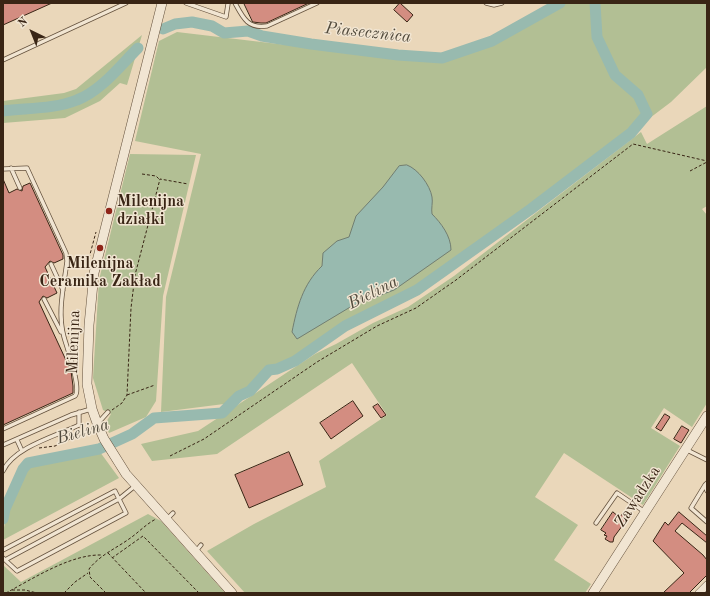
<!DOCTYPE html>
<meta charset="utf-8">
<style>
body{margin:0}
#map{position:relative;width:710px;height:596px;overflow:hidden;background:#ead7ba;font-family:"Old Standard TT",serif}
canvas{display:block}
.frame{position:absolute;inset:0;border:4px solid #392515;pointer-events:none}
.north{position:absolute;left:12px;top:12px;width:40px;height:40px;-webkit-text-stroke:3px #f1e5d2;paint-order:stroke;rotate:317deg;font-size:11px;font-weight:700;line-height:16px;text-align:center;color:#392515}
.north::after{content:'';display:block;margin:auto;width:14px;height:18px;background:#392515;clip-path:polygon(50% 0,100% 100%,50% 72%,0 100%)}
</style>
<div id="map">
<canvas width="710" height="596"></canvas>
<div class="frame"></div>
<div class="north">N</div>
</div>
<script>
const ctx = document.querySelector('canvas').getContext('2d');
ctx.lineJoin = 'round';
function fill(path, color) {
  ctx.fillStyle = color;
  ctx.fill(path, 'evenodd');
}
function strokePath(path, color, width, dash) {
  ctx.strokeStyle = color;
  ctx.lineWidth = width;
  ctx.lineCap = dash ? 'butt' : 'round';
  ctx.setLineDash(dash || []);
  ctx.stroke(path);
}
function drawText(font, color, halo, rows, align = 'center') {
  ctx.font = font + ' "Old Standard TT",serif';
  ctx.lineWidth = 3;
  ctx.setLineDash([]);
  ctx.textBaseline = 'middle';
  ctx.strokeStyle = halo;
  ctx.fillStyle = color;
  for (const [text, x, y, turn = 0] of rows) {
    ctx.save();
    ctx.translate(x, y);
    ctx.rotate((+turn || 0) * Math.PI / 180);
    ctx.textAlign = isNaN(turn) ? turn : align;
    if (halo) ctx.strokeText(text, 0, 0);
    ctx.fillText(text, 0, 0);
    ctx.restore();
  }
}
const green = new Path2D(`
 M 562,3 L 707,3 L 707,67 L 671,102 L 531,208 L 416,288 L 344,325 L 224,404 L 161,412 L 166,297 L 201,154 L 135,141 L 159,41 L 177,32 L 388,57 L 442,59 L 492,42 Z
 M 142,35 L 127,85 L 120,83 L 100,101 L 65,118 L 3,123 L 3,101 L 64,93 L 76,89 Z
 M 707,106 L 707,206 L 702,209 L 707,215 L 707,403 L 692,427 L 664,408 L 651,428 L 680,446 L 643,505 L 564,453 L 535,497 L 578,525 L 554,560 L 591,584 L 585,593 L 245,593 L 207,551 L 254,524 L 326,487 L 319,461 L 387,415 L 352,363 L 217,454 L 152,461 L 141,444 L 198,431 L 315,354 L 336,344 L 373,323 L 408,307 L 454,276 L 641,132 L 647,144 Z
 M 130,154 L 196,155 L 163,296 L 156,401 L 146,417 L 109,433 L 105,424 L 111,414 L 103,410 L 93,378 L 99,280 Z
 M 100,452 L 119,478 L 3,540 C 3,515 15,493 25,470 L 29,465 Z
 M 148,514 L 161,521 L 225,593 L 3,593 L 3,565 L 21,582 Z`);
const water = new Path2D(`
 M 407,165 C 418,169 430,185 432,197 C 433,202 431,209 432,214 C 441,223 451,236 451,250 L 394,290 L 352,306 L 297,339 L 292,332 C 297,307 303,284 322,266 L 323,253 L 337,241 L 349,237 L 356,216 L 383,187 L 399,166 Z`);
const river = new Path2D(`
 M 163,29 L 175,24 L 192,22 L 212,26 L 224,33 L 248,31 L 262,36 L 311,44 L 398,55 L 442,58 L 492,41 L 560,3
 M 3,111 C 26,108 55,109 77,100 C 101,91 120,66 138,48
 M 3,519 L 5,509 L 23,469 L 28,463 L 99,449 L 132,434 L 154,418 L 222,413 L 239,396 L 250,391 L 269,370 L 277,369 L 295,361 L 345,326 L 417,290 L 531,209 L 631,133 L 647,114 L 638,95 L 615,75 L 597,37 L 595,3`);
const building = new Path2D(`
 M 3,3 L 52,3 L 3,25 Z
 M 244,3 L 309,3 L 266,23 L 261,23 L 253,22 Z
 M 400,3 L 413,15 L 407,22 L 394,10 Z
 M 3,179 L 9,193 L 17,189 L 22,191 L 23,186 L 30,183 L 63,255 L 63,259 L 54,263 L 50,261 L 45,267 L 57,293 L 47,298 L 43,296 L 39,302 L 71,371 L 73,386 L 73,393 L 3,425 Z
 M 353,401 L 363,416 L 331,439 L 320,423 Z
 M 378,404 L 386,415 L 381,418 L 373,407 Z
 M 665,414 L 670,417 L 661,431 L 656,428 Z
 M 682,426 L 689,430 L 681,443 L 674,439 Z
 M 289,452 L 303,485 L 249,508 L 235,475 Z
 M 613,512 L 619,517 L 624,513 L 628,518 L 614,537 L 613,542 L 610,542 L 605,539 L 607,536 L 604,535 L 606,533 L 601,530 Z
 M 679,512 L 707,536 L 707,543 L 682,523 L 675,531 L 703,555 L 707,560 L 707,575 L 689,593 L 663,593 L 684,573 L 653,541 L 665,522 L 668,525 Z`);
const path = new Path2D(`
 M 690,171 L 707,162
 M 142,174 L 156,176 L 159,179
 M 89,258 L 96,232
 M 127,395 L 155,385
 M 112,410 L 122,403 L 127,395 L 131,308 L 135,275 L 160,179 L 188,184
 M 39,448 L 55,446 L 92,429
 M 170,456 L 204,439 L 317,362 L 377,326 L 416,308 L 456,280 L 633,144 L 707,161
 M 108,553 L 146,593
 M 112,558 L 143,536 L 199,593
 M 12,590 L 25,590 L 37,593
 M 6,593 C 34,578 71,554 102,555
 M 64,593 L 75,582 L 88,573
 M 106,593 L 90,577 L 89,569 C 100,555 115,549 129,539 C 138,533 146,524 156,519`);
const service = new Path2D(`
 M 186,3 L 226,17 L 228,4
 M 235,3 C 243,18 248,29 267,26 L 317,3
 M 486,3 L 494,5 L 502,3
 M 3,60 L 126,3
 M 11,168 L 20,188
 M 3,169 L 27,168 L 66,253 L 67,261 C 64,286 57,312 64,337 C 67,348 82,389 75,396 L 3,429
 M 51,264 L 63,290
 M 44,299 L 61,332
 M 98,423 L 108,412
 M 17,440 L 22,451
 M 3,445 L 71,415 L 91,409
 M 687,450 L 707,460
 M 3,471 C 14,447 56,436 79,425 L 79,412
 M 707,483 L 705,485 L 707,491
 M 705,485 L 691,508 L 707,522
 M 167,519 L 173,513
 M 596,523 L 617,493 L 645,512
 M 3,550 L 115,491 L 126,513 L 17,571 L 3,558
 M 196,551 L 201,545
 M 5,560 L 119,499 L 135,486`);
const minor = new Path2D(`
 M 699,593 L 707,585`);
const tertiary = new Path2D(`
 M 162,3 L 94,273 L 89,325 L 87,384 L 92,409 L 97,423 L 104,439 L 126,474 L 232,593
 M 593,593 L 707,416`);
const markers = [
 [109,211,4,"#8f2418"],
 [100,248,4,"#8f2418"]
];
const poiNames = [
 ["Milenijna",117,202],
 ["działki",117,220],
 ["Milenijna",100,264,"center"],
 ["Ceramika Zakład",100,282,"center"]
];
const streetNames = [
 ["Milenijna",74,342,-88],
 ["Zawadzka",638,497,-57]
];
const waterNames = [
 ["Piasecznica",368,33,6],
 ["Bielina",373,293,-27],
 ["Bielina",83,432,-16]
];
fill(green, '#b2bf94');
fill(water, '#98baaf');
strokePath(water, '#727e71', 1);
strokePath(river, '#98baaf', 11);
fill(building, '#d38d81');
strokePath(building, '#392515', 1);
strokePath(service, '#65523e', 5);
strokePath(minor, '#65523e', 8);
strokePath(tertiary, '#65523e', 10);
strokePath(path, '#392515', 1, [3, 2]);
strokePath(service, '#f1e5d2', 3.5);
strokePath(minor, '#f1e5d2', 7);
strokePath(tertiary, '#f1e5d2', 9);
for (const [x, y, r, color] of markers) {
  const dot = new Path2D();
  dot.arc(x, y, r, 0, 2 * Math.PI);
  ctx.fillStyle = color;
  ctx.fill(dot);
  strokePath(dot, '#f1e5d2', 1.5);
}
drawText('bold 16px', '#392515', '#f1e5d2', poiNames, 'left');
drawText('16px', '#392515', '#f1e5d2', streetNames);
drawText('italic 17px', '#514a3c', '#f1e5d2', waterNames);
</script>
